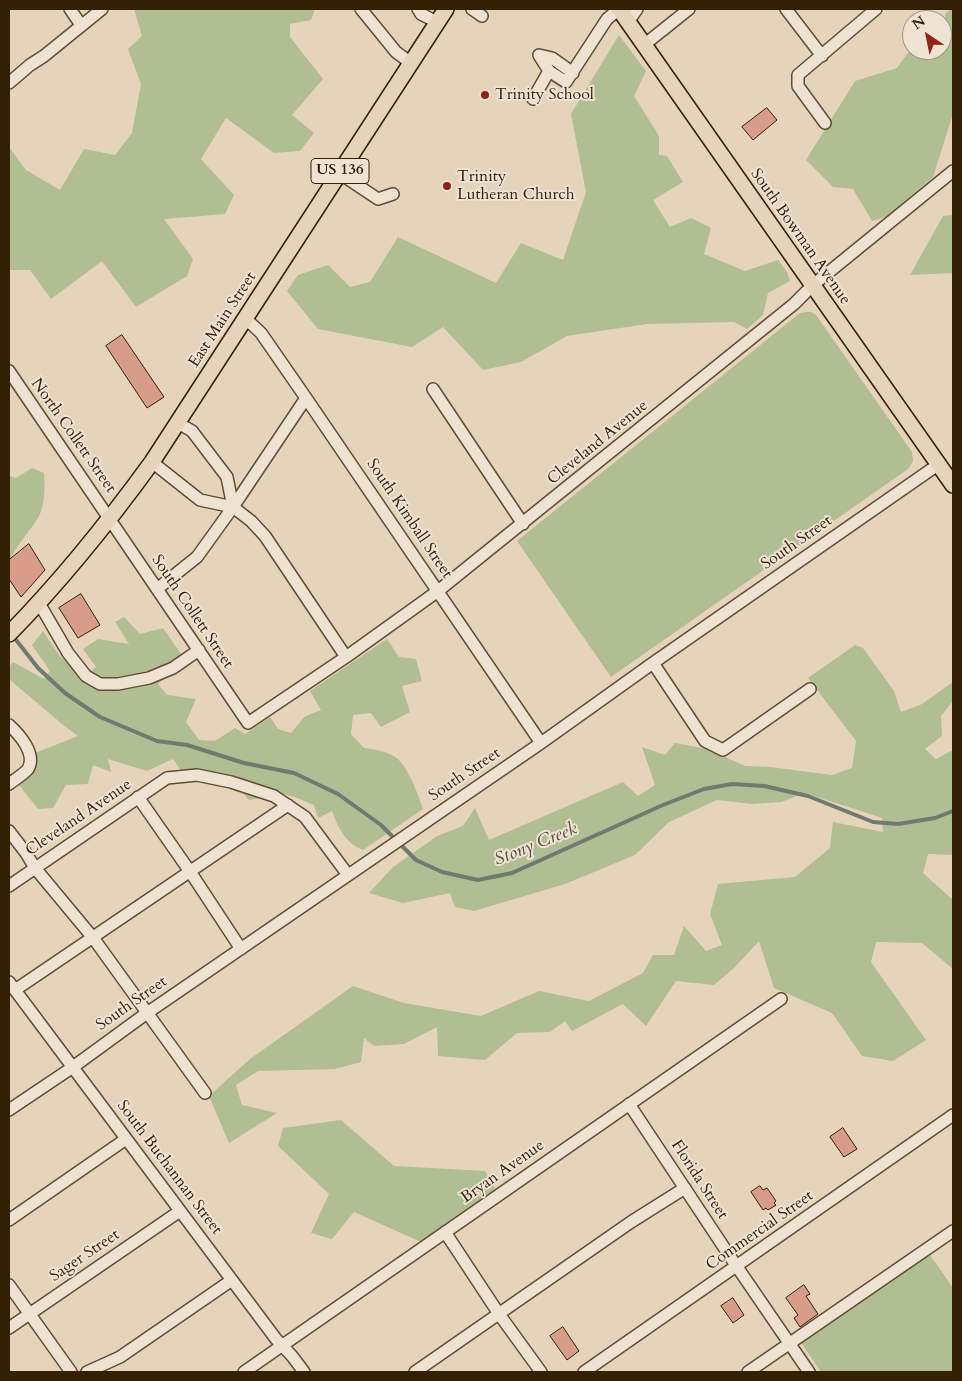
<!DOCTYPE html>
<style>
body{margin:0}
#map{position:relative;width:962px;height:1381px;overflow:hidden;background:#e5d4ba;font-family:Cardo,serif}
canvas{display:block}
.frame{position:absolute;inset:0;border:10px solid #332005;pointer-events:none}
.north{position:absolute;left:902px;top:10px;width:50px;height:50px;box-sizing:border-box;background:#eee3d2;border:1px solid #a39580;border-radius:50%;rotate:326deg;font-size:14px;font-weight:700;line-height:20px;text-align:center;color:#332005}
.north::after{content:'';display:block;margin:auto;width:18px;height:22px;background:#8f2418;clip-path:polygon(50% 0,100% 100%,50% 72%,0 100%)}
</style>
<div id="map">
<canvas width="962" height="1381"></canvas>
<div class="frame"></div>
<div class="north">N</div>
</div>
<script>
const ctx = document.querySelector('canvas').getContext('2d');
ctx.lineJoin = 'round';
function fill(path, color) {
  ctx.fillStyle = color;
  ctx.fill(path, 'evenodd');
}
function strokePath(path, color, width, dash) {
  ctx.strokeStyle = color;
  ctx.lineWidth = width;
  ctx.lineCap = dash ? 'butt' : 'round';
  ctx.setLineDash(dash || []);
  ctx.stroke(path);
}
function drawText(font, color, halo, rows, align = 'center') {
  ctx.font = font + ' Cardo,serif';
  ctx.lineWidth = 4;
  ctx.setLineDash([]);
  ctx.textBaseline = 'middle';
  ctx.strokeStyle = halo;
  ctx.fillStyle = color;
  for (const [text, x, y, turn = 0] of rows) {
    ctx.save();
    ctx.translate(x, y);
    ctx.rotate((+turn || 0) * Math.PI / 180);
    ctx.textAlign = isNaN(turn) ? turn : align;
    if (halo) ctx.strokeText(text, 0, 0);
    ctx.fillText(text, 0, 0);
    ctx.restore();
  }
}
const green = new Path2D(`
 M 134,9 L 315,9 L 311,20 L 290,24 L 290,37 L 323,79 L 292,115 L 314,133 L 300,151 L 274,153 L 226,118 L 201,159 L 234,195 L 225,214 L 164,219 L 193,259 L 187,276 L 136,307 L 102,261 L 51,299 L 30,270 L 9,270 L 9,147 L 26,170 L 60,190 L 84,149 L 115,155 L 132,133 L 141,84 L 128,49 L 142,36 Z
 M 951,9 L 953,9 L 953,114 L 933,177 L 886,217 L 872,221 L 853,189 L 833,187 L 806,160 L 855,81 L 897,68 L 912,47 L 912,50 L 942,50 L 942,32 L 946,31 L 945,14 Z
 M 619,35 L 646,71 L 634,96 L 659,136 L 659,155 L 667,156 L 683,182 L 653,200 L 670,227 L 691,218 L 711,228 L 704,254 L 745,271 L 778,260 L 787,272 L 790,281 L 768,293 L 763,315 L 747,329 L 734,322 L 647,324 L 567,336 L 521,362 L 483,370 L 443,327 L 412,347 L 318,329 L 287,291 L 298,275 L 328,265 L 350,287 L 370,282 L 398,237 L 496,283 L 521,243 L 563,260 L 586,192 L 571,114 Z
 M 953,215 L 953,273 L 910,275 L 943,216 Z
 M 806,312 L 811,312 L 816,315 L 912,452 L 913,461 L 908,469 L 611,677 L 517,541 L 800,313 Z
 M 32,468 L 44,473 C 45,486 45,505 39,516 C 30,532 16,545 9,562 L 9,476 L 16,478 Z
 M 124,617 L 140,634 L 163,628 L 181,654 L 181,663 L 158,684 L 167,695 L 196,699 L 186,722 L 199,740 L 215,741 L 235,728 L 245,734 L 270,717 L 278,729 L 291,733 L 304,717 L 321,710 L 310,691 L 387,639 L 399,657 L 416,659 L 422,681 L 402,686 L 410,712 L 381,727 L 371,713 L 353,715 L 351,734 L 364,748 C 374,749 390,752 398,759 C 409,770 418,794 423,809 L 363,850 C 345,843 338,827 332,811 L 318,818 L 314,805 L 295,797 L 265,789 L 261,798 L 249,800 L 241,791 L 198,781 L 182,772 L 173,759 L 147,771 L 108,759 L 111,772 L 93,765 L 88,784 L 66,785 L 53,808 L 38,809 L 19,785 L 35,753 L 78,736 L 62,724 L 9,679 L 9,667 L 13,662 L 44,679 L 50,671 L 32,645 L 43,631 L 60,657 L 90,671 L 96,667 L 83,649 L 98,639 L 129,644 L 115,622 Z
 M 855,645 L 863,648 L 894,691 L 901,712 L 922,704 L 953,682 L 953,701 L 941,716 L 942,736 L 925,749 L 936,759 L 953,750 L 953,855 L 928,854 L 923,873 L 953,900 L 953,969 L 922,943 L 876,942 L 871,962 L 926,1040 L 893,1061 L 862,1056 L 832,1013 L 774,988 L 759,941 L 734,968 L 714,985 L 676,981 L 646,1026 L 623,1004 L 572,1031 L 565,1021 L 550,1032 L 517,1033 L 485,1060 L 438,1056 L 437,1027 L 404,1044 L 374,1046 L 364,1038 L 361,1062 L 335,1069 L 258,1071 L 236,1085 L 242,1105 L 277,1113 L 229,1143 L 209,1096 L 250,1059 L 353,986 L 404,1003 L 481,1016 L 539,991 L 589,1001 L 643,973 L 653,955 L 674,955 L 684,926 L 706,951 L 722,945 L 710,914 L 718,884 L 795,877 L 830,848 L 833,822 L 883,832 L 882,818 L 805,793 L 781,802 L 752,804 L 717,800 L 669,822 L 635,855 L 565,884 L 474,911 L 455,907 L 450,893 L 403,903 L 369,893 L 392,868 L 437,836 L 463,826 L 475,808 L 489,840 L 623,782 L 638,796 L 655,785 L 642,747 L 665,755 L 675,743 L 707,749 L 745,766 L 770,767 L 832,775 L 852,768 L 856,741 L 808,678 Z
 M 341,1120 L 394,1166 L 485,1171 L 495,1189 L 421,1242 L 354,1212 L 332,1239 L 311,1233 L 329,1194 L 278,1146 L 283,1128 Z
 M 926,1249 L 953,1288 L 953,1372 L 821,1372 L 798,1338 Z`);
const stream = new Path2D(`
 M 13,636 L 38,668 L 65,693 L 100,717 L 157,741 L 187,745 L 244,763 L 294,773 L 338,794 L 381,825 L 416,860 L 442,872 L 478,880 L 512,873 L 663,805 L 704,789 L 732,784 L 764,786 L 808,796 L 873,822 L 898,824 L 935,818 L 953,811`);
const building = new Path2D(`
 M 767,108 L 777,120 L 753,140 L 742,127 Z
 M 122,335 L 164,397 L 147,408 L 106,346 Z
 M 29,544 L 45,570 L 21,597 L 9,579 L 9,560 Z
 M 81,594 L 100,625 L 78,638 L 59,608 Z
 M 843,1128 L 857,1149 L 844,1157 L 830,1137 Z
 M 760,1186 L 763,1190 L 767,1188 L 776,1201 L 774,1203 L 776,1205 L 768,1210 L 766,1208 L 763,1210 L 751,1192 Z
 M 804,1285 L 810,1294 L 806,1296 L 818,1314 L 800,1327 L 794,1318 L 798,1315 L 786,1298 Z
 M 733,1298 L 744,1315 L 733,1323 L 721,1306 Z
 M 563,1327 L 579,1351 L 567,1360 L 550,1336 Z`);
const minor = new Path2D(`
 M 70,9 L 81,25
 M 361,9 L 396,52 L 411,63
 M 418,9 L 421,14 L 437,22
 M 472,9 L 482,16
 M 786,9 L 822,56
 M 628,22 L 637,9
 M 644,45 L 689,9
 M 539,55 L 549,71 L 566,82 L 607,19 L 619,9
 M 539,55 L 552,58 L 573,73
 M 9,83 L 30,65 L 44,56 L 102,9
 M 533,99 L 549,71
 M 825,123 L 798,86 L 798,75 L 876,9
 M 339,173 L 378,199 L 393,194
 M 245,318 L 261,333 L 306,398 L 541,743
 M 9,371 L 248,723 L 346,657 L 438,591 L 794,304 L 813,285 L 953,171
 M 433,389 L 523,524
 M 306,398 L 233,507 L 251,521 L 265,536 L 346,657
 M 152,462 L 200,500 L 233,507
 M 157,589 L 197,557 L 233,507 L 227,477 L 192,431 L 178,423
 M 39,603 L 68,653 L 86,676 L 100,684 L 118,684 L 149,678 L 173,668 L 199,650
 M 653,663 L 705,741 L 723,750 L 810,689
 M 9,725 C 19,734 37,754 28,769 C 24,774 14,780 9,784
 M 138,797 L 191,873 L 241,949
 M 9,831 L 26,853 L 35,868 L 94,939 L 205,1093
 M 9,886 L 167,778 L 197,775 L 231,782 L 274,796 L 305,817 L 348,875
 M 9,982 L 276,1339 L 292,1356 L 304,1372
 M 15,990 L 288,805
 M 629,1104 L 731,1258 L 809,1372
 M 9,1110 L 73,1067 L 147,1013 L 541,743 L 653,663 L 939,464
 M 9,1220 L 126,1139
 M 445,1232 L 499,1314 L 541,1372
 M 9,1285 L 71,1372
 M 9,1328 L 180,1211
 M 87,1372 L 120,1357 L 232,1280
 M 244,1372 L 781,999
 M 415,1372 L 631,1222 L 685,1188
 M 584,1372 L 953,1115
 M 748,1372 L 953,1231`);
const major = new Path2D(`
 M 619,9 L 953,485
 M 9,634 C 62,580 107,524 152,462 L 446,9`);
const markers = [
 [485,95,5,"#8f2418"],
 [447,186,5,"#8f2418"]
];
const shields = [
 [340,171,58]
];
const shieldNames = [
 ["US 136",340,171]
];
const poiNames = [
 ["Trinity School",495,95],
 ["Trinity",457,177],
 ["Lutheran Church",457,195]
];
const streetNames = [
 ["South Bowman Avenue",800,237,55],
 ["East Main Street",223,320,-57],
 ["North Collett Street",73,436,55],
 ["Cleveland Avenue",598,443,-39],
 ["South Kimball Street",409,519,56],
 ["South Street",797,543,-35],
 ["South Collett Street",192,612,56],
 ["South Street",465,775,-34],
 ["Cleveland Avenue",79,818,-34],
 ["South Street",132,1004,-35],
 ["South Buchannan Street",169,1168,53],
 ["Bryan Avenue",503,1172,-35],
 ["Florida Street",699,1180,57],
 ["Commercial Street",760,1231,-35],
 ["Sager Street",85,1256,-34]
];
const waterNames = [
 ["Stony Creek",536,845,-22]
];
fill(green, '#b1bd92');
strokePath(stream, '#707b70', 4);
fill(building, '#d79d8a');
strokePath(building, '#332005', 1);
strokePath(minor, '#604d32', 14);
strokePath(major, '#332005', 18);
strokePath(minor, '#eee3d2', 11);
strokePath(major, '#e5d4ba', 15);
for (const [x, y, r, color] of markers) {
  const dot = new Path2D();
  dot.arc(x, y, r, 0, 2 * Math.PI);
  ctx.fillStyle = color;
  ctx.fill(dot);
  strokePath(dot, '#eee3d2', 2);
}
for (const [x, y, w] of shields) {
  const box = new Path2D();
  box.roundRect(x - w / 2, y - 12.5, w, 25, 4);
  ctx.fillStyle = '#eee3d2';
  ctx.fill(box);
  strokePath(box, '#332005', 1);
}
drawText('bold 15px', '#332005', null, shieldNames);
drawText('16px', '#332005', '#eee3d2', poiNames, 'left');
drawText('16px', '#332005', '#eee3d2', streetNames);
drawText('italic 18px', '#514d3b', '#eee3d2', waterNames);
</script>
